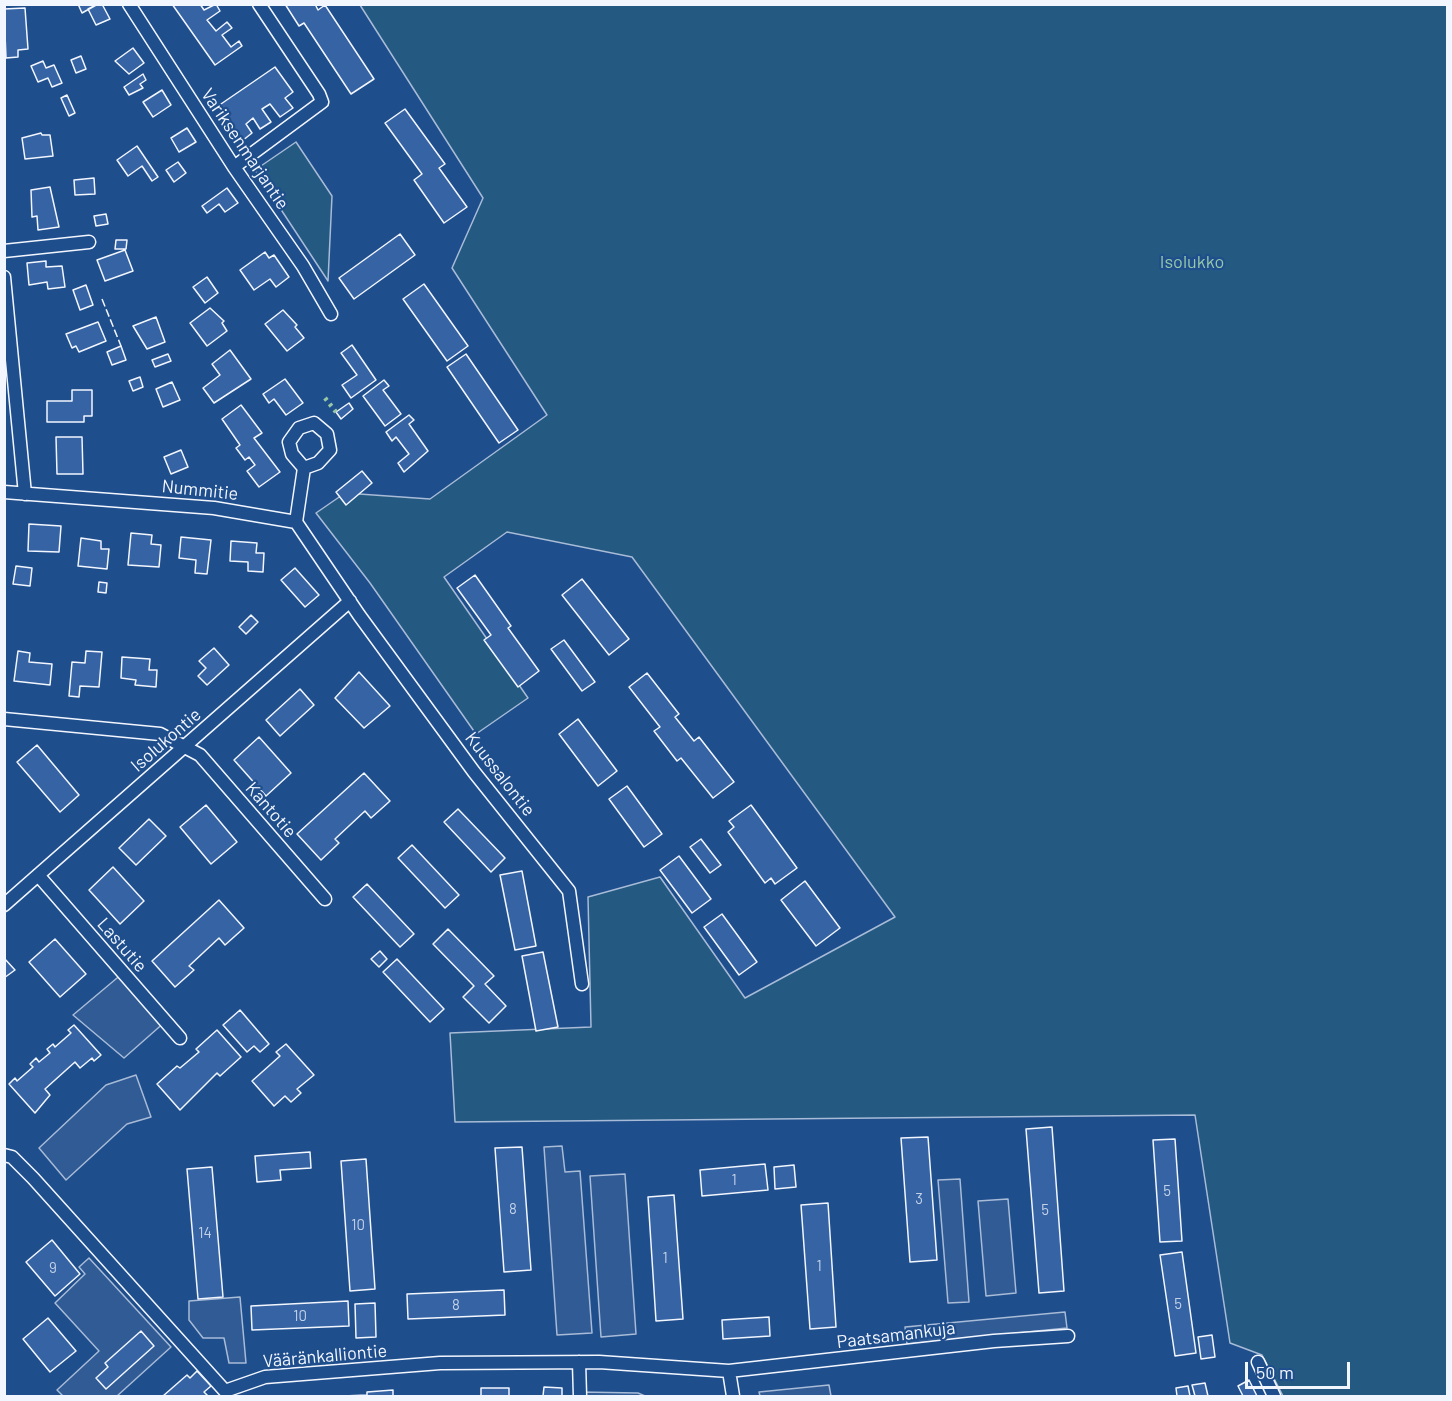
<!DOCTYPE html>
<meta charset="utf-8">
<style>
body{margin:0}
#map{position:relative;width:1452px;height:1401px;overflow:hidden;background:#1f4e8c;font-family:Barlow,sans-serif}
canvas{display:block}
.frame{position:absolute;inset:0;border:6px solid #f2f6ff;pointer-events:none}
.scale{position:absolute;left:1245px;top:1362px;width:105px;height:27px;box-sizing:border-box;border:3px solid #f2f6ff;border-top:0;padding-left:8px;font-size:18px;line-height:21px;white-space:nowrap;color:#f2f6ff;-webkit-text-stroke:4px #1f4e8c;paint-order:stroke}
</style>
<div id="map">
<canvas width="1452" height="1401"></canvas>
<div class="frame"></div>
<div class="scale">50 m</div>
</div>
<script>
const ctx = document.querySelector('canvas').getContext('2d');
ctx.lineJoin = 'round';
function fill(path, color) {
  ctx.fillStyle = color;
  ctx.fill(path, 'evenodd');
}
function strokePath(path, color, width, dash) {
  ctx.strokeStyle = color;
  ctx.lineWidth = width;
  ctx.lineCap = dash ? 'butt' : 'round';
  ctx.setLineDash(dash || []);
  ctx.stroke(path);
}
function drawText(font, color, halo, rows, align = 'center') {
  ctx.font = font + ' Barlow,sans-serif';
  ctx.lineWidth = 4.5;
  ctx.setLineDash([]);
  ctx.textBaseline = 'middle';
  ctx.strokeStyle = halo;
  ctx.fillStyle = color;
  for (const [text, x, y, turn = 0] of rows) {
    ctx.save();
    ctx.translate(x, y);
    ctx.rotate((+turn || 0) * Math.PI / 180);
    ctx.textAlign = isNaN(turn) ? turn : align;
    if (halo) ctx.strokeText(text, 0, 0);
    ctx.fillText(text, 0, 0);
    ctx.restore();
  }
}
const green = new Path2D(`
 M 360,5 L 1447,5 L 1447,1396 L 1283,1396 L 1262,1355 L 1230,1343 L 1195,1115 L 455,1122 L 450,1033 L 591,1027 L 588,897 L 660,877 L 745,998 L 895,917 L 632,557 L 507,532 L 444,577 L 528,698 L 476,734 L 370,583 L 316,513 L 345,493 L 430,499 L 547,415 L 452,268 L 483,198 Z
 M 296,142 L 332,196 L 328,281 L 255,170 Z`);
const parking = new Path2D(`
 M 123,973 L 166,1021 L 124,1058 L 73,1015 Z
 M 136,1075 L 151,1117 L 127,1124 L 66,1180 L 39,1148 L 106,1085 Z
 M 562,1146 L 565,1172 L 580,1171 L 592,1333 L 557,1335 L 544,1147 Z
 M 625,1174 L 636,1334 L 601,1337 L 590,1176 Z
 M 960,1179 L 969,1302 L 948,1303 L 938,1180 Z
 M 1008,1199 L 1016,1293 L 986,1296 L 978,1201 Z
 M 89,1258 L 171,1347 L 117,1396 L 63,1396 L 57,1390 L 99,1351 L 55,1303 L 85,1274 L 79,1267 Z
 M 240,1297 L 246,1363 L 229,1363 L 224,1338 L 203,1338 L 189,1320 L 189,1301 Z
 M 1065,1312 L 1067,1328 L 907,1344 L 905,1327 Z
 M 829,1385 L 831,1396 L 760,1396 L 759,1392 Z
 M 580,1392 L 638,1393 L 645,1396 L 580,1396 Z`);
const building = new Path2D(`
 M 78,4 L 98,4 L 82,13 Z
 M 98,4 L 102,4 L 110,19 L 96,25 L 88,9 Z
 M 172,4 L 200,4 L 204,10 L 216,4 L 220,11 L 207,20 L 216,31 L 227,22 L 232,28 L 222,35 L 231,47 L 239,41 L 242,46 L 215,65 Z
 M 285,4 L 315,4 L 318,10 L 325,5 L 374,79 L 351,94 L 304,23 L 299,26 Z
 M 25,8 L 28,49 L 18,50 L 18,57 L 6,58 L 4,9 Z
 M 133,48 L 144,63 L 129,74 L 115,61 Z
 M 81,56 L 86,69 L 76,73 L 71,60 Z
 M 43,61 L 46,68 L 54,65 L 62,83 L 52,87 L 48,78 L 38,82 L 31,66 Z
 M 275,67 L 293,92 L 285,98 L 293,108 L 280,117 L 270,104 L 262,109 L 271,122 L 260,129 L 253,118 L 246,124 L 252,133 L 242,141 L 218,106 Z
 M 143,74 L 146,80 L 140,84 L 143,88 L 129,95 L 124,87 Z
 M 162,90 L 171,105 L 153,117 L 143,102 Z
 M 67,95 L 75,113 L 69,116 L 61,98 Z
 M 405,109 L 445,164 L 439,168 L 467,207 L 444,223 L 414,180 L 422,174 L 385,123 Z
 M 187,128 L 196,142 L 179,152 L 171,138 Z
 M 41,133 L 42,135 L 50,135 L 53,156 L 25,159 L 22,138 Z
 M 137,146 L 158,177 L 152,181 L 142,166 L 128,176 L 117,160 Z
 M 178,162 L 186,173 L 174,182 L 166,170 Z
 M 94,178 L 95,194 L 75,195 L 74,180 Z
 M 50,187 L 59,227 L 38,230 L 37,216 L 32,217 L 31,190 Z
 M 227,188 L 238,203 L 225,212 L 219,204 L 207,213 L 202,206 Z
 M 106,214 L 108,224 L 96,226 L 94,216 Z
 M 400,234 L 415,255 L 354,299 L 339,278 Z
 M 116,240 L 127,240 L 126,249 L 115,249 Z
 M 125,250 L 133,271 L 105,281 L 97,260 Z
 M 265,252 L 269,258 L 274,255 L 289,277 L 276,287 L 270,279 L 254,290 L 240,270 Z
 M 46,261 L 46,267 L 62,266 L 65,287 L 48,289 L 47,282 L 29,285 L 27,263 Z
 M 207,277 L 218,293 L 205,303 L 193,287 Z
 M 424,284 L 468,346 L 447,361 L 403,299 Z
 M 86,285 L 93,305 L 80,310 L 73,290 Z
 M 210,308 L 224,321 L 222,323 L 227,331 L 207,346 L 190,323 Z
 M 283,310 L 297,325 L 295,327 L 304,338 L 287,351 L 265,324 Z
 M 156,317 L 165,342 L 147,349 L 133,326 Z
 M 98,322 L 106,341 L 79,352 L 76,346 L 72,348 L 66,334 Z
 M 352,345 L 376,380 L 351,398 L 342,385 L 357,375 L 341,353 Z
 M 121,346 L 126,360 L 112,365 L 107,352 Z
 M 230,350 L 251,379 L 214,403 L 203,388 L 220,375 L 212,364 Z
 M 168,354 L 171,361 L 155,367 L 152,360 Z
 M 466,354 L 518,430 L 499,443 L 447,367 Z
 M 140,377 L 143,387 L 133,391 L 129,381 Z
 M 285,379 L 303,403 L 286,415 L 274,399 L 269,403 L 263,394 Z
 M 384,380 L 389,386 L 383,390 L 401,414 L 385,426 L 363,396 Z
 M 172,382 L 180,400 L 163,407 L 156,389 Z
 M 72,390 L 92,390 L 92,416 L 84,416 L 84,422 L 47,422 L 47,401 L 72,401 Z
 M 349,403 L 353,409 L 341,419 L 336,412 Z
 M 241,405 L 262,433 L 254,438 L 280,472 L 259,487 L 247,471 L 255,465 L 249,457 L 245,460 L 236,448 L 240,445 L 222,419 Z
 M 409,415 L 414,420 L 409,424 L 428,451 L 404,472 L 398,463 L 409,454 L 396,437 L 392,441 L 386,432 Z
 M 56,437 L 82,437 L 83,474 L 57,474 Z
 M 181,450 L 188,467 L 171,474 L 164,457 Z
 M 362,471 L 372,483 L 346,505 L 336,492 Z
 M 29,524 L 61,526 L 59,552 L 28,551 Z
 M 131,533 L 152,535 L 151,544 L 161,545 L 159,567 L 128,565 Z
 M 181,537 L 211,540 L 207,574 L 195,573 L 196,560 L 179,558 Z
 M 81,538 L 101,541 L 101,549 L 109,549 L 107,569 L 78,566 Z
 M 231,541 L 257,543 L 256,553 L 264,553 L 263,572 L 248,571 L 248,562 L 230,561 Z
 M 16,566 L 32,568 L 30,586 L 13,584 Z
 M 295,568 L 319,595 L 305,607 L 281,580 Z
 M 475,575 L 511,626 L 508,628 L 539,671 L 518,687 L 484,640 L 491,635 L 457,588 Z
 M 582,579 L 629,639 L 609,655 L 562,595 Z
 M 99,582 L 107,583 L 106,593 L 98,592 Z
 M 251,615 L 258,622 L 246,634 L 239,627 Z
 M 564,640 L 595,682 L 582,691 L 551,649 Z
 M 214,648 L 229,665 L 207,685 L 198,676 L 206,668 L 199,661 Z
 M 18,651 L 30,653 L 29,662 L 52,664 L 50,685 L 14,681 Z
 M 86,651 L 102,652 L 99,687 L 80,686 L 79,697 L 69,696 L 72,662 L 85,663 Z
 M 122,657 L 150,659 L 149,670 L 157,670 L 156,687 L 135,685 L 136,680 L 121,678 Z
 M 359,672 L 390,706 L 364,728 L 335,698 Z
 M 647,673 L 679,714 L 675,717 L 694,741 L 699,737 L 734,782 L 713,798 L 681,758 L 677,761 L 654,731 L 660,727 L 629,687 Z
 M 300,689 L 314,705 L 280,736 L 266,720 Z
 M 578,719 L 617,771 L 598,786 L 559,734 Z
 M 259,737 L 291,773 L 266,796 L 234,760 Z
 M 37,745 L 79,795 L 60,812 L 17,762 Z
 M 364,773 L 390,801 L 371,818 L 365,811 L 335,839 L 339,843 L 321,860 L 297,834 Z
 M 627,786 L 662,834 L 644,847 L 609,799 Z
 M 206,805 L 237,842 L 211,864 L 180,827 Z
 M 751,805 L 797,868 L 775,884 L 771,878 L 765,883 L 728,832 L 734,827 L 729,821 Z
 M 458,809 L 505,858 L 491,872 L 444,822 Z
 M 149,819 L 166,836 L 136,865 L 119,848 Z
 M 701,839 L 721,865 L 710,873 L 690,847 Z
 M 412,845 L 459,895 L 445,908 L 398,858 Z
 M 679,856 L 711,899 L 692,913 L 660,870 Z
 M 113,867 L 144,901 L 120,924 L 89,890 Z
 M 522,871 L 536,946 L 515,950 L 500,875 Z
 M 805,881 L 840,928 L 816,946 L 781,900 Z
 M 367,884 L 414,934 L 400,947 L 353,897 Z
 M 219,900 L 244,928 L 225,945 L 219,938 L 189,966 L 194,970 L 175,987 L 152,961 Z
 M 722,914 L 757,962 L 739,975 L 704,927 Z
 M 448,929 L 494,976 L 485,984 L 506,1006 L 489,1023 L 463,997 L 474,986 L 433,944 Z
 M 55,939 L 86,974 L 60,997 L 29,962 Z
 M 380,951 L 387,959 L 379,967 L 371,959 Z
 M 543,952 L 558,1027 L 536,1031 L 522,956 Z
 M 4,958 L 15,970 L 4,978 Z
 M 397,959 L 444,1009 L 430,1022 L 383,972 Z
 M 240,1010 L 269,1044 L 260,1052 L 254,1046 L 247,1052 L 223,1025 Z
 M 74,1025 L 101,1055 L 94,1061 L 92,1058 L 80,1068 L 75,1062 L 45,1089 L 50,1095 L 35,1113 L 9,1084 L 15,1078 L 17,1081 L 33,1067 L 30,1064 L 36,1058 L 39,1062 L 50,1053 L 47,1049 L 53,1044 L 55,1047 L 71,1033 L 68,1030 Z
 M 217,1030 L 241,1057 L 220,1076 L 217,1073 L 180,1110 L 157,1084 L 177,1066 L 180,1068 L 199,1052 L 196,1049 Z
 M 286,1044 L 314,1075 L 297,1089 L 301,1093 L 291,1102 L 285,1096 L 274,1106 L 252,1081 L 280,1056 L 276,1052 Z
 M 1052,1127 L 1064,1291 L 1039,1293 L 1026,1129 Z
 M 928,1137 L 937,1260 L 910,1262 L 901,1138 Z
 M 1175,1139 L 1182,1241 L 1160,1242 L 1153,1140 Z
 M 522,1147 L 531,1270 L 504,1272 L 495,1148 Z
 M 310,1152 L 311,1168 L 280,1170 L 281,1180 L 257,1182 L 255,1156 Z
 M 366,1159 L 375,1289 L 350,1291 L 341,1161 Z
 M 765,1164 L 768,1190 L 702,1196 L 700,1170 Z
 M 794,1165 L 796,1187 L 775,1189 L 774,1167 Z
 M 212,1167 L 223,1297 L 198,1299 L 187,1169 Z
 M 674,1195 L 683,1319 L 656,1321 L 648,1197 Z
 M 828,1203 L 836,1327 L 810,1329 L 801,1205 Z
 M 52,1240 L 80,1274 L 55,1296 L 26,1262 Z
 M 1182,1252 L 1196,1353 L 1175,1356 L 1160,1255 Z
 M 504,1290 L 505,1315 L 408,1319 L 407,1294 Z
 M 348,1301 L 349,1326 L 252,1330 L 251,1306 Z
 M 375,1303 L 376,1337 L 356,1338 L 355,1304 Z
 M 769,1317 L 770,1336 L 723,1339 L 722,1320 Z
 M 48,1318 L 76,1351 L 50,1372 L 23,1339 Z
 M 141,1331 L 154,1346 L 106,1389 L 96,1378 L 108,1367 L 105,1363 Z
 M 1212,1335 L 1215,1357 L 1201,1359 L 1198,1337 Z
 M 197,1371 L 211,1386 L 204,1392 L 208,1396 L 163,1396 L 187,1375 L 190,1378 Z
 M 1249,1380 L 1257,1396 L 1243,1396 L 1238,1386 Z
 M 1205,1383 L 1208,1396 L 1195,1396 L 1192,1385 Z
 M 1188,1386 L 1190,1396 L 1177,1396 L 1176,1388 Z
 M 544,1387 L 562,1388 L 562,1396 L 543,1396 Z
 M 481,1388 L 509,1388 L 509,1396 L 481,1396 Z
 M 393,1390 L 393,1396 L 343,1396 L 367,1395 L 367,1392 Z`);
const street = new Path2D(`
 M 129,4 L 234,167 L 303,266 L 331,314
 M 234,167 L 322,102 L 319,94 L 259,4
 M 4,251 L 89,242
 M 4,277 L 25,494
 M 4,492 L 214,508 L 296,522 L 359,615 L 474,772 L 569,891 L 582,984
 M 296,522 L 304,468 L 318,463 L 330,450 L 327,434 L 314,423 L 299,428 L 289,442 L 292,454 L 304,468
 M 4,719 L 160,734 L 200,755 L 325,899
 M 38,875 L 180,1038
 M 4,905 L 350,601
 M 4,1155 L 12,1157 L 33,1178 L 225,1391 L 265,1377 L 440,1363 L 599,1362 L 729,1371 L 994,1341 L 1068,1336
 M 579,1362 L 580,1396
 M 1258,1362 L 1274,1396
 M 729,1371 L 733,1396`);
const hedge = new Path2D(`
 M 325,398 L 336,412`);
const fence = new Path2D(`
 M 102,299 L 121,346`);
const numberNames = [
 ["1",734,1180],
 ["5",1167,1191],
 ["3",919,1199],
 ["8",513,1209],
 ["5",1045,1210],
 ["10",358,1225],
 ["14",205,1233],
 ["1",665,1258],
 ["1",819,1266],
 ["9",53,1268],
 ["5",1178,1304],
 ["8",456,1305],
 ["10",300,1316]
];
const streetNames = [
 ["Variksenmarjantie",245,149,56],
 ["Nummitie",200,490,6],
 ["Isolukontie",166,740,-41],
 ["Kuussalontie",500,774,52],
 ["Kantotie",271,810,49],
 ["Lastutie",122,945,49],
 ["Paatsamankuja",896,1335,-7],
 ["Vääränkalliontie",325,1356,-5]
];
const parkNames = [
 ["Isolukko",1192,262]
];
fill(green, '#245a82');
strokePath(green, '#a8bbd7', 1.5);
fill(parking, '#305b95');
strokePath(parking, '#a8bbd7', 1.5);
fill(building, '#3563a3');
strokePath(building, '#f2f6ff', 1.5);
strokePath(street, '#f2f6ff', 15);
strokePath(street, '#1f4e8c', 12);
strokePath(hedge, '#97c8a6', 4.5, [3, 4.5]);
strokePath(fence, '#f2f6ff', 1.5, [8, 3]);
drawText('15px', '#c3d1e8', null, numberNames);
drawText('18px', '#f2f6ff', '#1f4e8c', streetNames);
drawText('18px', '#97c8a6', '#1f4e8c', parkNames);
</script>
